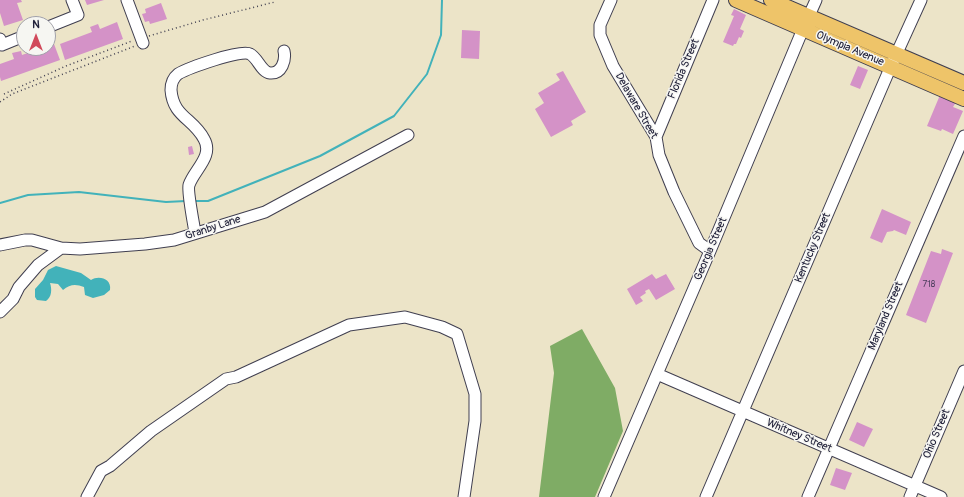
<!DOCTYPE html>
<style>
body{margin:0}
#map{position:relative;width:964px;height:497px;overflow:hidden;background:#ece4c8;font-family:Pangolin,sans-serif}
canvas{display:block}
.north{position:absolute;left:16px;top:16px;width:40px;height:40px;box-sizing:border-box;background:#f6f6f2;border:1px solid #a1a1a9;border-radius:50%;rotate:0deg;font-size:11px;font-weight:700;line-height:16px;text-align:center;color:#22223b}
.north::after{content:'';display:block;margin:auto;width:14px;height:18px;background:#d1495b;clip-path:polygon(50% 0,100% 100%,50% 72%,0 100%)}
</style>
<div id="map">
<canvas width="964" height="497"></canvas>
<div class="north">N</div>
</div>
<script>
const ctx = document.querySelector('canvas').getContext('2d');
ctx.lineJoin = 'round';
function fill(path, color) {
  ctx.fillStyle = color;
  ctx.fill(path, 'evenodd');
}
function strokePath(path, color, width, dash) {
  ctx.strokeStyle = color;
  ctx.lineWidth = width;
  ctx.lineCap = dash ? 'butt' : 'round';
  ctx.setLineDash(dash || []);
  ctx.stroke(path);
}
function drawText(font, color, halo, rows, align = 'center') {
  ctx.font = font + ' Pangolin,sans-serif';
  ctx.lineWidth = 3;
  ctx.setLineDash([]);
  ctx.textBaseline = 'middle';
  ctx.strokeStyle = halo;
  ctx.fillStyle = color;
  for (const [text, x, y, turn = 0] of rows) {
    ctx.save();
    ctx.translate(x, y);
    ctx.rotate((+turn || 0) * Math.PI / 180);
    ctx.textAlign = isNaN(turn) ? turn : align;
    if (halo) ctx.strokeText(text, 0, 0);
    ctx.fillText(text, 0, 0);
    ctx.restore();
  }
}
const forest = new Path2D(`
 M 582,329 L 615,388 L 623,431 L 595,497 L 539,497 L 554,373 L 550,346 Z`);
const water = new Path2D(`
 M 56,266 L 81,273 L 91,280 C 99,275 112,279 110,290 L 104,295 L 93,298 L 85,295 L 84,287 C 76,284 70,284 63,290 L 58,284 L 50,283 C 52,289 52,297 46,301 L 37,300 L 35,297 L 35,289 L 43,280 L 48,270 Z`);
const stream = new Path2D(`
 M 194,201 L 208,201 L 320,156 L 394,116 L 427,74 L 441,35 L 442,0
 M 0,203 L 28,195 L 79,192 L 166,202 L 186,201`);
const building = new Path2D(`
 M 0,0 L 21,0 L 22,2 L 17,3 L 23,20 L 4,26 L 0,13 Z
 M 85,0 L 104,0 L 87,5 Z
 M 161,3 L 167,19 L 150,24 L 149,21 L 145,22 L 142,14 L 146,13 L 145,9 Z
 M 734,9 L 746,15 L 740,29 L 744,31 L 741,38 L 739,37 L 736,44 L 734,44 L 733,46 L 723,42 L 734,16 L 731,15 Z
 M 117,22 L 123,39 L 65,60 L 60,44 L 92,32 L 90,27 L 98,24 L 100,29 Z
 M 462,30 L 480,31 L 479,59 L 461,58 Z
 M 54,44 L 60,60 L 1,81 L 0,77 L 0,64 L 14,59 L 12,53 L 21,51 L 22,55 L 42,48 L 48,48 L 48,46 Z
 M 858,66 L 868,70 L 860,89 L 850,85 Z
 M 563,71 L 586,112 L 571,121 L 573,125 L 551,137 L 535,109 L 544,103 L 538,93 L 560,80 L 556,74 Z
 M 940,95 L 956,102 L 953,107 L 963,111 L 953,134 L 942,129 L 941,131 L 927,126 Z
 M 192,146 L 194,154 L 189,155 L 188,147 Z
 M 882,209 L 911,222 L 906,235 L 894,230 L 893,231 L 887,232 L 882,243 L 870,238 Z
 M 942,249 L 953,253 L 926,323 L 906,315 L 931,251 L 941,254 Z
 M 652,274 L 656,279 L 666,274 L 675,289 L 656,300 L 649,289 L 645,291 L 646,293 L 640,297 L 643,301 L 636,305 L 627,289 Z
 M 857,422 L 873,429 L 864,447 L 849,440 Z
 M 836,468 L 852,473 L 845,490 L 830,485 Z`);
const path = new Path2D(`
 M 149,36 L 203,20 L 275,2
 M 4,94 L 66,66 L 132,41
 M 0,102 L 12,94 L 135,46`);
const minor = new Path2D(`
 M 127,0 L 143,43
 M 611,0 L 600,25 L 600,35 L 613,66 L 656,137 L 659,155 L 674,192 L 699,243 L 710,251
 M 48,27 L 78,15 L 72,0
 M 0,39 L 2,45 L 24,36
 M 656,137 L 713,0
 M 195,233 C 194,225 187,191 189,185 C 194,170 214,156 204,139 C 193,118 173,117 171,90 C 171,84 173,78 178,74 C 188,68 241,49 250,54 C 258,58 261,72 270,73 C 282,74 286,60 284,51
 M 0,245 L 25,240 L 32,240 L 61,248 L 80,249 L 145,244 L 174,240 L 265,212 L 408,135
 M 0,312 L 13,299 L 19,287 L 38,265 L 61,248
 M 657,374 L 941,497
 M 87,497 L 101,471 L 110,466 L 151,431 L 226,379 L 236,377 L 349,325 L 405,317 L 442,327 L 457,334 L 475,394 L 475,421 L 464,497
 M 604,497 L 710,251 L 803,29 L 816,0
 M 706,497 L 891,66 L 921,0
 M 808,497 L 964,136
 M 910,497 L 964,371`);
const major = new Path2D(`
 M 736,0 L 964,99
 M 771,0 L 964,83`);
const numberNames = [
 ["718",929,285]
];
const streetNames = [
 ["Olympia Avenue",850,49,23],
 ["Florida Street",684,69,-67],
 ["Delaware Street",636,106,60],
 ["Granby Lane",213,228,-18],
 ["Kentucky Street",813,248,-67],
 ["Georgia Street",711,249,-67],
 ["Maryland Street",886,316,-67],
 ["Ohio Street",937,434,-67],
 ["Whitney Street",799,436,23]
];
fill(forest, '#7fac65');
fill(water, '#42b2ba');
strokePath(stream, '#42b2ba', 2);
fill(building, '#d492c7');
strokePath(minor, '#403f50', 13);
strokePath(major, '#403f50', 16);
strokePath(path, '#403f50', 1.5, [1, 3]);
strokePath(minor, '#fff', 11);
strokePath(major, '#eec469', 14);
drawText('9px', '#4e3e5e', null, numberNames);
drawText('11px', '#22223b', '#f6f6f2', streetNames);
</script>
